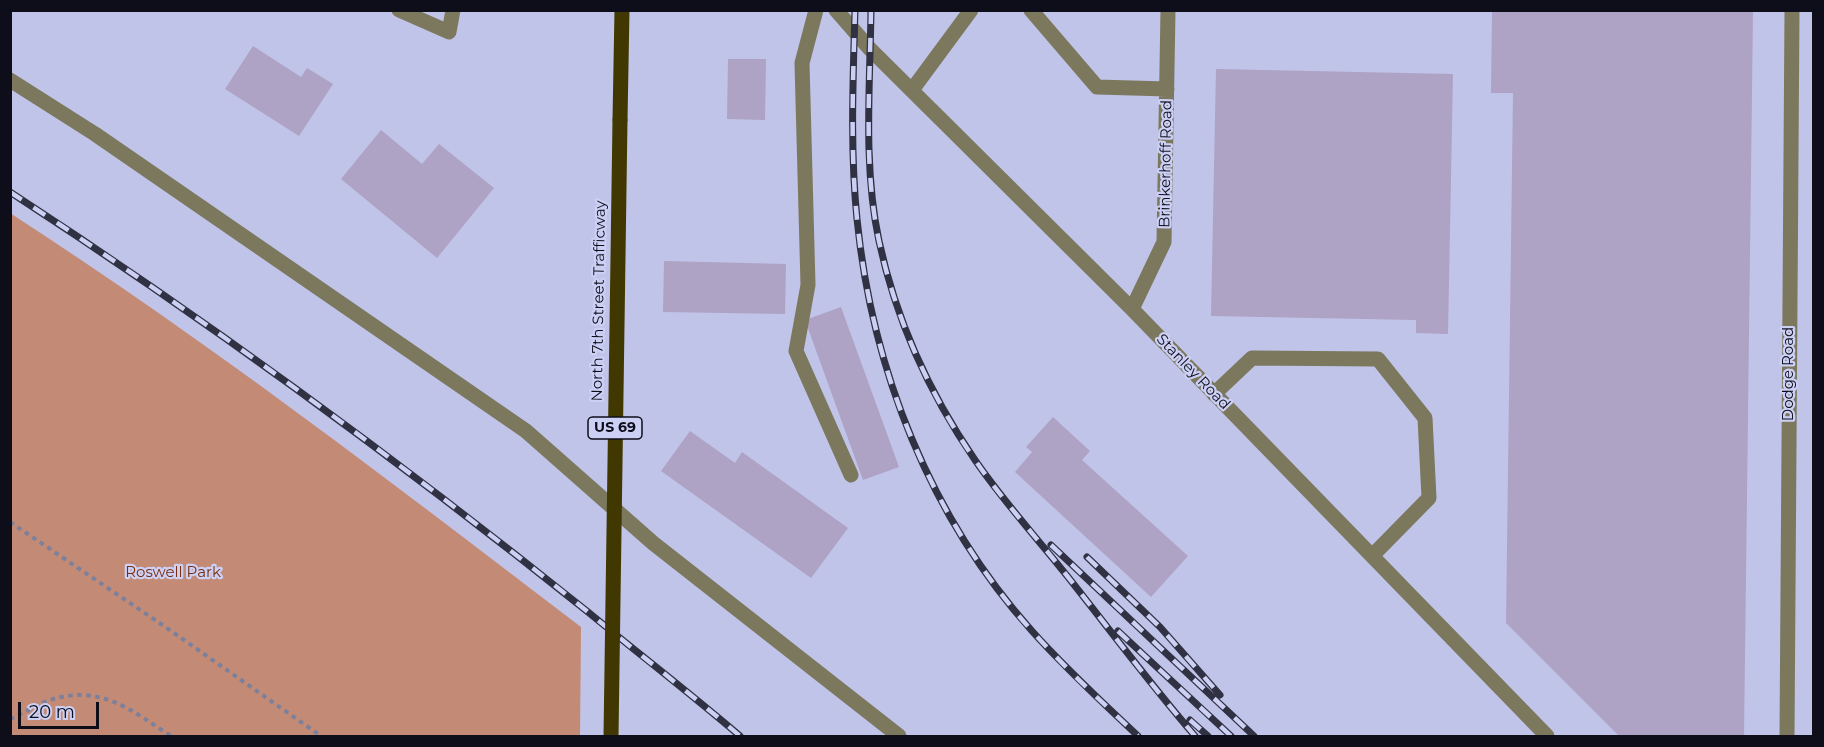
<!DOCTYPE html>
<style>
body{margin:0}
#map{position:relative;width:1824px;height:747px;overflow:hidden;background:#c0c4e8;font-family:Montserrat,sans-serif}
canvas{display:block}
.frame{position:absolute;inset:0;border:12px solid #0d0e1a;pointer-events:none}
.scale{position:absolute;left:18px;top:702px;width:81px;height:27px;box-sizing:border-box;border:3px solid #0d0e1a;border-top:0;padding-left:8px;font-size:18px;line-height:21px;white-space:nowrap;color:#0d0e1a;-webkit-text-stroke:4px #cdd0f5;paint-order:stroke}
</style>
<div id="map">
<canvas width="1824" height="747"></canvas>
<div class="frame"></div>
<div class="scale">20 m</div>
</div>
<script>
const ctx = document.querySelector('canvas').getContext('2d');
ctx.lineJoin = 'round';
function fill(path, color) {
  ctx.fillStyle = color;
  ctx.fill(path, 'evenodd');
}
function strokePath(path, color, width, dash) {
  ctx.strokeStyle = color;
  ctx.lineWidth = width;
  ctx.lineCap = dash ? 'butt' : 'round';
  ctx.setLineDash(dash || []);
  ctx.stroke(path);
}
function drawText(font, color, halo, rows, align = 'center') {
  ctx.font = font + ' Montserrat,sans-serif';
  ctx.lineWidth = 4.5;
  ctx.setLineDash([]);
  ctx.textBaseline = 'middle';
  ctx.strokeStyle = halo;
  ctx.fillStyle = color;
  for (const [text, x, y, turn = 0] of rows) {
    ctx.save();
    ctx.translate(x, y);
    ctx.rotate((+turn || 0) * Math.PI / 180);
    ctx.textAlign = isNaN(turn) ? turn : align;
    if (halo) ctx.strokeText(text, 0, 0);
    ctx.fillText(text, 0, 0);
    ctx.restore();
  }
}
const green = new Path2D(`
 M 10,213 C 208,341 394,484 581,627 L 580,736 L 11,736 Z`);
const building = new Path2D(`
 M 1492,10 L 1753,10 L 1744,736 L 1619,736 L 1506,623 L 1513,93 L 1491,93 Z
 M 253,46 L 301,77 L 307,68 L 333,84 L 299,136 L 225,89 Z
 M 728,59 L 766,59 L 765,120 L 727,119 Z
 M 1216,69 L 1453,74 L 1448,334 L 1416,333 L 1416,320 L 1211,316 Z
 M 381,130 L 422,164 L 439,144 L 494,188 L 437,258 L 341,179 Z
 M 664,261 L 786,264 L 785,314 L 663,312 Z
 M 841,307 L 899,467 L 863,480 L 805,320 Z
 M 1053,417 L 1090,451 L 1082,460 L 1188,556 L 1151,597 L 1015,472 L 1032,452 L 1026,447 Z
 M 690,431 L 735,463 L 742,452 L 848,528 L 811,578 L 661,471 Z`);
const path = new Path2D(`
 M 10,522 L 164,626 L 321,736
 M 10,719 C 24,713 38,704 53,699 C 103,685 132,711 171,736`);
const minor = new Path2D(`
 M 399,10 L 449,32 L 453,10
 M 816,10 L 802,63 L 808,285 L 796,351 L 851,475
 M 836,10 L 870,49 L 1132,309 L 1547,736
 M 1031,10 L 1097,87 L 1167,89
 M 10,80 L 95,134 L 526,431 L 653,543 L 899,736
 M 912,90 L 971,10
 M 1132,309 L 1164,242 L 1168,10
 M 1214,394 L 1252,358 L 1378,359 L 1425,418 L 1429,498 L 1372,556
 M 1787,736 L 1792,10`);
const major = new Path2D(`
 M 620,120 L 622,10`);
const rail = new Path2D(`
 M 855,10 C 853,80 850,150 857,219 C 872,370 930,517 1032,631 C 1065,668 1102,702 1138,736
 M 871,10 C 870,87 863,166 879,241 C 896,320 929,393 975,460 C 1003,501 1037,538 1068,577 C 1110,630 1151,685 1195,736
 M 10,192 C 210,322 402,463 588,612 C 639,654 691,694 740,736
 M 1051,545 L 1254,736
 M 1087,557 L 1160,627 L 1220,695
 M 1118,631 L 1231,736
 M 1190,720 L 1208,736`);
const majorBridge = new Path2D(`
 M 611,736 L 620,120`);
const shields = [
 [615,428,54]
];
const shieldNames = [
 ["US 69",615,428]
];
const streetNames = [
 ["Brinkerhoff Road",1166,164,-89],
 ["North 7th Street Trafficway",599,301,-89],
 ["Stanley Road",1193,372,46],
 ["Dodge Road",1789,374,-90]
];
const parkNames = [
 ["Roswell Park",173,573]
];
fill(green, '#c38a75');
fill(building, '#aea2c5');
strokePath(path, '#7d809b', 4, [4.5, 4.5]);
strokePath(minor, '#7b785e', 15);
strokePath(major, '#403800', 15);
strokePath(rail, '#303243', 7);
strokePath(rail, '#cdd0f5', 4.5, [14]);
strokePath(majorBridge, '#403800', 15);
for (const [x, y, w] of shields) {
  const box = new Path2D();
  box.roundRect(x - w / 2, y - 11, w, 22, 4.5);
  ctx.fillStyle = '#cdd0f5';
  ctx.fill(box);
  strokePath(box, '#0d0e1a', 1.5);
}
drawText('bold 14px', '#0d0e1a', null, shieldNames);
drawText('15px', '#0d0e1a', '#cdd0f5', streetNames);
drawText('15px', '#792d0b', '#cdd0f5', parkNames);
</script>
